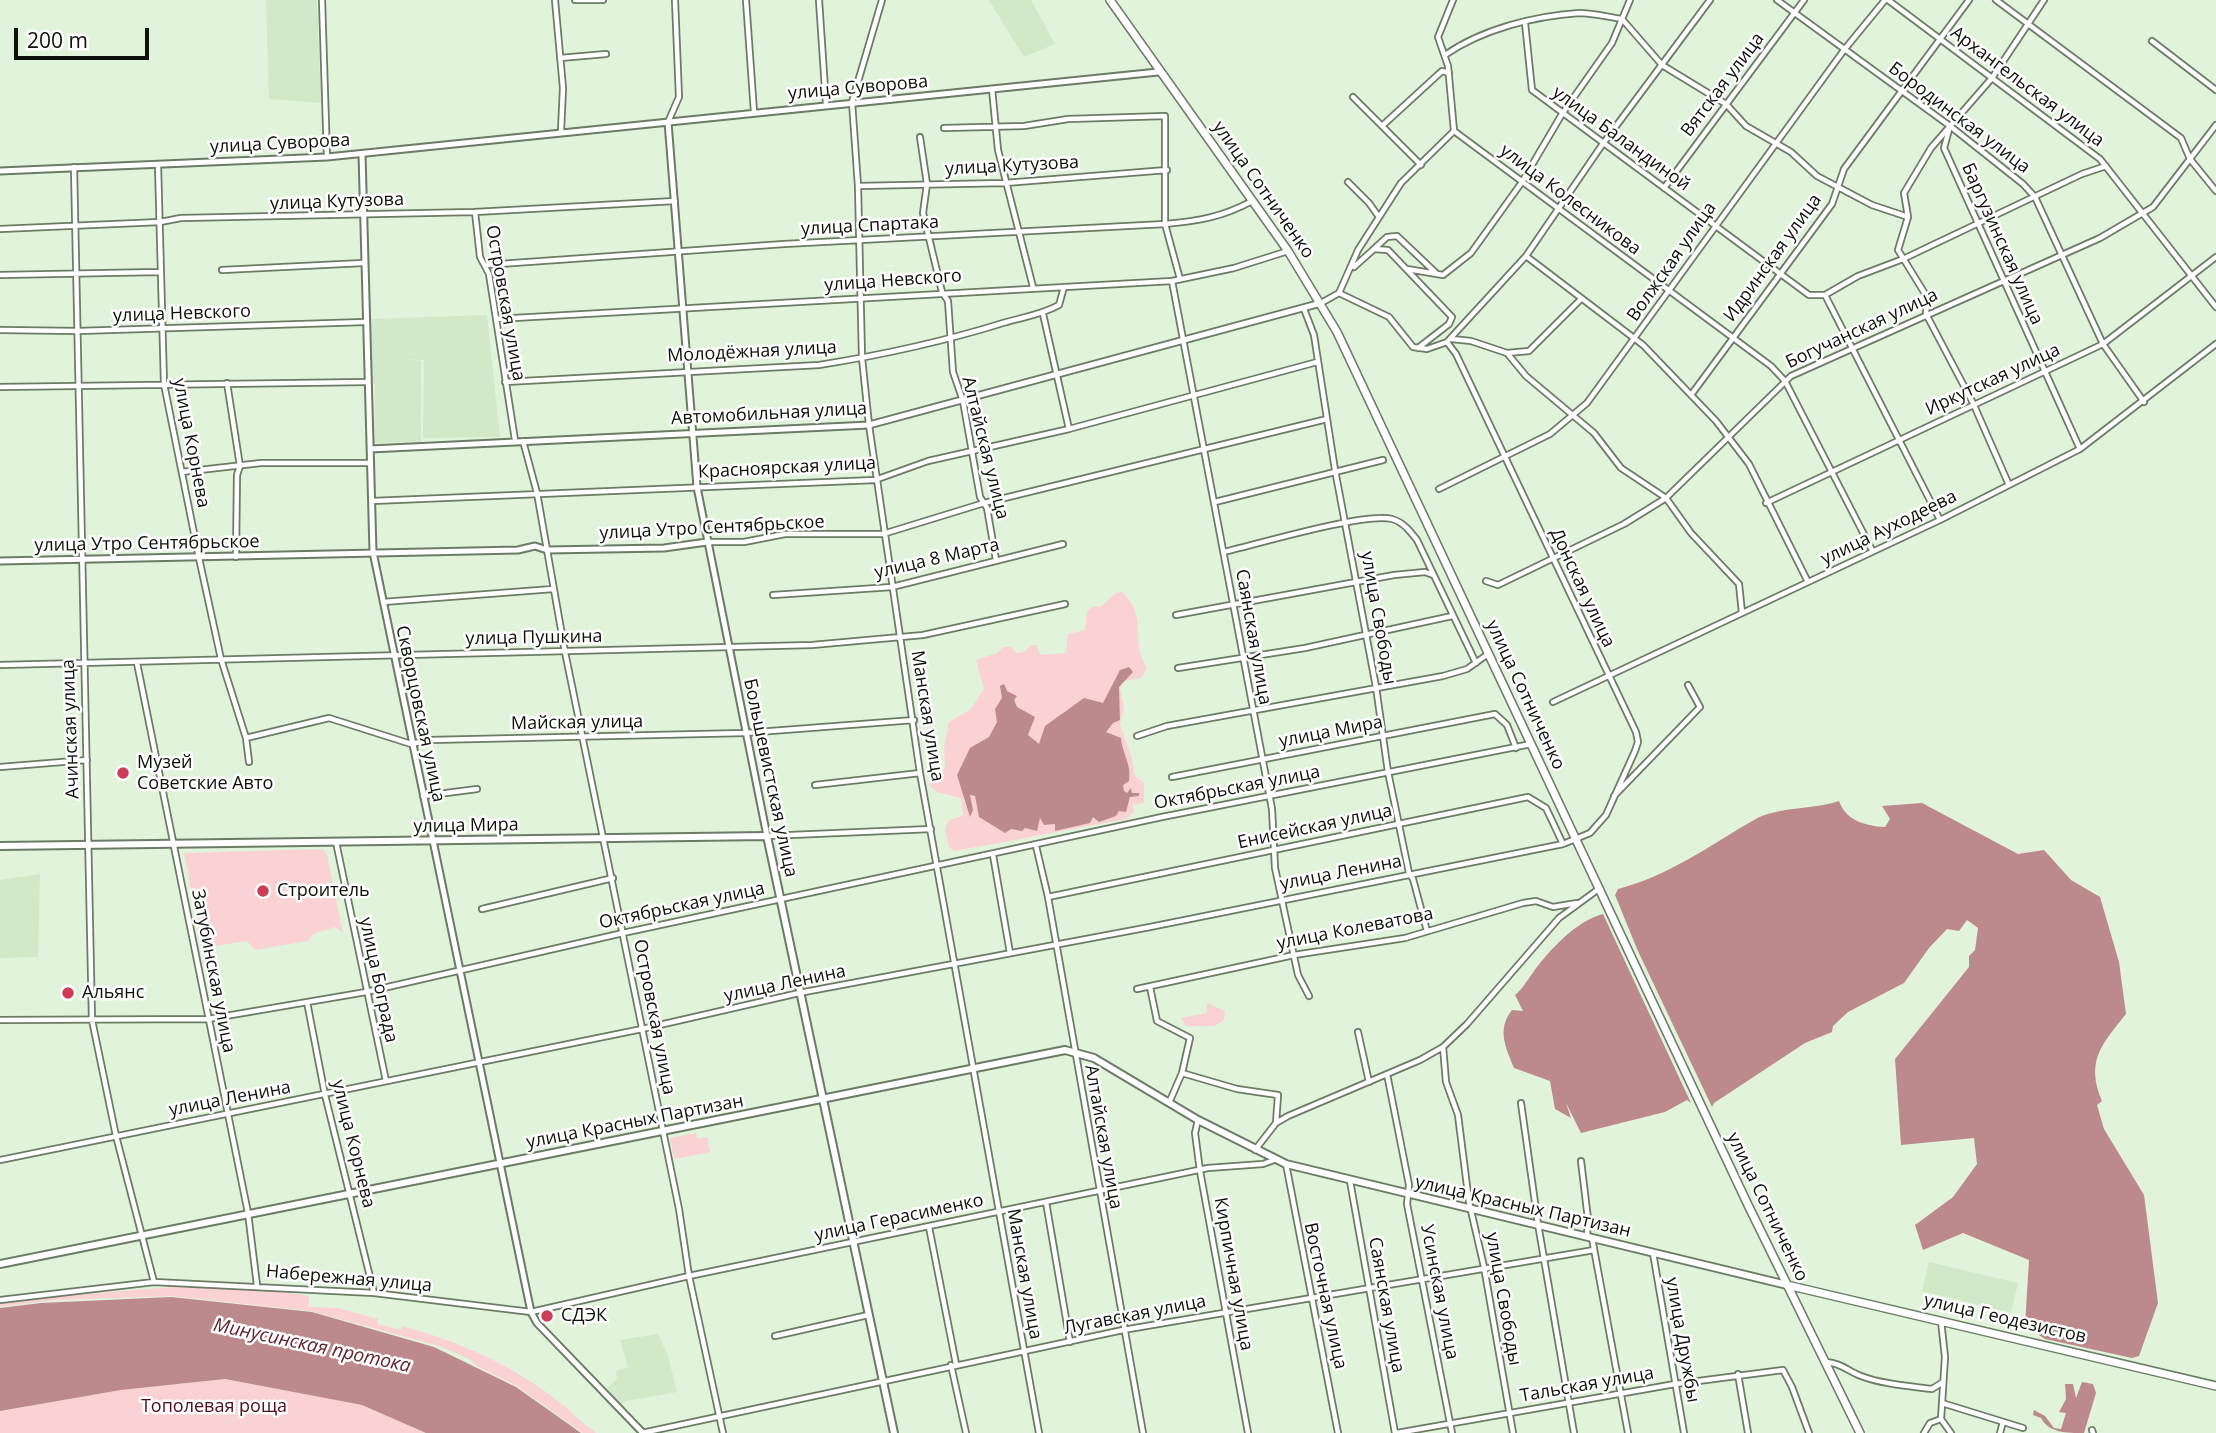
<!DOCTYPE html>
<meta charset="utf-8">
<style>
body{margin:0}
#map{position:relative;width:2216px;height:1433px;overflow:hidden;background:#e1f3da;font-family:"Open Sans",sans-serif}
canvas{display:block}
.scale{position:absolute;left:14px;top:28px;width:135px;height:32px;box-sizing:border-box;border:4px solid #0c1109;border-top:0;padding-left:9px;font-size:21px;line-height:24px;white-space:nowrap;color:#0c1109;-webkit-text-stroke:5px #fff;paint-order:stroke}
</style>
<div id="map">
<canvas width="2216" height="1433"></canvas>
<div class="scale">200 m</div>
</div>
<script>
const ctx = document.querySelector('canvas').getContext('2d');
ctx.lineJoin = 'round';
function fill(path, color) {
  ctx.fillStyle = color;
  ctx.fill(path, 'evenodd');
}
function strokePath(path, color, width, dash) {
  ctx.strokeStyle = color;
  ctx.lineWidth = width;
  ctx.lineCap = dash ? 'butt' : 'round';
  ctx.setLineDash(dash || []);
  ctx.stroke(path);
}
function drawText(font, color, halo, rows, align = 'center') {
  ctx.font = font + ' "Open Sans",sans-serif';
  ctx.lineWidth = 5;
  ctx.setLineDash([]);
  ctx.textBaseline = 'middle';
  ctx.strokeStyle = halo;
  ctx.fillStyle = color;
  for (const [text, x, y, turn = 0] of rows) {
    ctx.save();
    ctx.translate(x, y);
    ctx.rotate((+turn || 0) * Math.PI / 180);
    ctx.textAlign = isNaN(turn) ? turn : align;
    if (halo) ctx.strokeText(text, 0, 0);
    ctx.fillText(text, 0, 0);
    ctx.restore();
  }
}
const built = new Path2D(`
 M 266,0 L 317,0 L 321,103 L 269,99 Z
 M 989,0 L 1031,0 L 1055,44 L 1024,57 Z
 M 487,315 L 500,437 L 423,438 L 424,360 L 406,359 L 421,361 L 421,442 L 374,443 L 375,384 L 371,384 L 371,319 Z
 M 40,874 L 38,957 L 0,958 L 0,880 Z
 M 1929,1262 L 2018,1283 L 2011,1313 L 1922,1291 Z
 M 658,1334 L 668,1356 L 677,1392 L 626,1401 L 620,1406 L 604,1391 L 617,1379 L 616,1371 L 628,1367 L 620,1340 Z`);
const green = new Path2D(`
 M 1122,592 C 1150,619 1128,638 1147,668 L 1141,678 L 1124,681 L 1120,689 L 1124,707 L 1120,725 L 1132,758 L 1134,775 L 1144,783 L 1144,803 L 1133,805 L 1134,811 L 1127,819 C 1069,829 1012,841 954,851 L 949,847 L 945,829 L 949,820 L 963,816 L 961,798 L 937,792 L 928,784 L 935,781 L 945,768 L 944,747 L 949,722 L 971,709 L 984,689 L 976,660 L 997,653 L 1003,647 L 1011,647 L 1016,653 L 1024,652 L 1032,645 L 1036,645 L 1041,655 L 1066,653 L 1068,634 L 1085,630 L 1087,612 L 1093,606 L 1100,607 L 1116,593 Z
 M 323,849 L 327,855 L 343,933 L 335,927 L 313,934 L 308,941 L 255,950 L 247,941 L 202,948 L 184,853 Z
 M 1207,1003 L 1225,1011 L 1224,1020 L 1214,1026 L 1186,1026 L 1181,1018 L 1207,1013 Z
 M 696,1133 L 697,1139 L 707,1137 L 710,1152 L 674,1159 L 670,1138 Z
 M 184,1286 L 257,1288 L 309,1296 L 308,1307 L 338,1308 L 378,1319 L 378,1324 L 401,1330 L 402,1326 C 458,1341 508,1363 554,1398 C 569,1409 581,1422 596,1433 L 583,1433 L 517,1386 L 475,1365 L 469,1359 L 439,1346 L 311,1311 L 171,1296 L 56,1300 L 0,1307 L 0,1301 Z
 M 225,1379 L 362,1405 L 426,1433 L 0,1433 L 0,1411 L 121,1390 Z`);
const water = new Path2D(`
 M 1129,667 L 1133,672 L 1119,687 L 1120,720 L 1113,723 L 1106,732 L 1121,738 C 1122,753 1132,765 1129,781 L 1123,785 L 1124,791 L 1127,793 L 1131,788 L 1132,793 L 1139,793 L 1139,796 L 1130,797 L 1126,812 L 1119,811 L 1116,816 L 1099,822 L 1093,817 L 1090,823 L 1055,831 L 1055,824 L 1044,825 L 1040,818 L 1037,831 L 1025,828 L 1022,831 L 1011,829 L 1005,833 L 979,817 L 975,796 L 970,795 L 973,810 L 970,817 L 957,775 L 970,748 L 989,737 L 997,722 L 995,709 L 1002,698 L 1000,686 L 1004,684 L 1007,691 L 1017,696 L 1014,700 L 1017,707 L 1035,717 L 1028,735 L 1039,744 L 1045,726 L 1084,698 L 1103,703 L 1120,670 Z
 M 1839,801 C 1846,821 1866,826 1885,827 L 1890,819 L 1882,806 L 1922,803 L 2018,854 L 2044,850 L 2071,880 L 2100,897 L 2119,962 L 2126,1014 C 2102,1044 2085,1061 2102,1101 L 2097,1105 L 2104,1129 L 2144,1195 L 2158,1303 L 2139,1356 L 2132,1358 L 2045,1339 L 2025,1326 L 2029,1260 L 1963,1233 L 1923,1250 L 1915,1225 L 1953,1197 L 1977,1164 L 1974,1138 L 1901,1145 L 1895,1059 L 1969,967 L 1969,956 L 1975,950 L 1978,928 L 1967,920 L 1959,931 L 1947,929 L 1929,948 L 1904,983 L 1848,1012 L 1833,1026 L 1832,1032 L 1805,1043 L 1714,1103 L 1712,1107 L 1637,949 L 1615,895 L 1618,889 C 1669,876 1710,845 1754,820 C 1778,806 1813,810 1839,801 Z
 M 1603,914 L 1691,1103 L 1687,1100 L 1665,1112 L 1581,1133 L 1566,1103 L 1571,1118 L 1555,1109 L 1550,1081 L 1514,1068 C 1505,1046 1497,1029 1512,1010 L 1523,1011 L 1515,995 C 1523,988 1526,982 1532,974 C 1547,952 1577,920 1603,914 Z
 M 171,1297 L 312,1312 L 434,1347 L 516,1387 L 581,1433 L 426,1433 L 362,1405 L 225,1379 L 121,1390 L 0,1411 L 0,1308 L 41,1303 Z
 M 2082,1382 L 2093,1384 L 2096,1393 L 2084,1433 C 2066,1433 2049,1433 2041,1418 L 2033,1415 L 2034,1410 L 2045,1416 L 2054,1428 L 2061,1429 L 2066,1413 L 2059,1412 L 2066,1399 L 2065,1384 L 2073,1384 L 2076,1398 Z`);
const minor = new Path2D(`
 M 322,0 L 327,157
 M 555,0 L 563,88 L 561,131
 M 575,0 L 603,0
 M 746,0 L 754,112
 M 819,0 L 826,104
 M 882,0 L 852,102 L 858,186 L 862,358 L 869,425 L 920,773 L 1039,1433
 M 1777,0 L 1950,126 L 2023,184 L 2035,197 L 2103,344 L 2144,402
 M 1888,0 L 2100,159 L 2216,307
 M 1996,0 L 2181,138 L 2190,159 L 2216,191
 M 1525,23 L 1532,90 L 1809,295 L 1825,295 L 1940,520
 M 2152,41 L 2216,90
 M 1445,55 C 1482,29 1535,16 1579,13 C 1593,13 1608,17 1622,19 L 1662,65 L 1726,104 L 1746,126 L 1791,152 L 1817,176 L 1872,205 L 1908,217 L 1898,250 L 1927,297 L 1926,314 L 1973,403 L 2009,485
 M 560,58 L 606,54
 M 992,89 L 998,150 L 1033,287
 M 1353,97 L 1421,165
 M 668,122 L 679,97 L 675,0
 M 1382,126 L 1442,71 L 1449,73
 M 1950,126 L 1944,148 L 2080,449
 M 944,128 L 1024,126 L 1068,119 L 1165,116 L 1165,224 L 1180,279
 M 1454,131 L 1771,366 L 1785,381 L 1872,550
 M 920,137 L 927,184 L 923,213 L 942,292 L 948,301 L 953,372 L 963,401 L 980,497 L 987,508 L 996,560
 M 158,165 L 164,384 L 199,558 L 221,659 L 246,738 L 249,762
 M 74,167 L 92,1020 L 116,1136 L 154,1282
 M 1348,182 L 1369,203 L 1379,217
 M 858,186 L 1005,183 L 1167,170
 M 1664,188 L 1804,0
 M 475,212 L 480,257 L 489,274 L 515,440
 M 1908,217 L 1904,193 L 1931,148 L 1992,78 L 2044,0
 M 0,229 L 160,222 L 181,218 L 475,212 L 675,201
 M 1374,249 L 1387,237 L 1397,236 L 1437,274
 M 1526,256 L 1643,345 L 1716,421 L 1749,464 L 1808,582
 M 485,265 L 784,244 L 1165,224 C 1198,221 1223,217 1252,201
 M 1354,267 L 1374,249 L 1388,250 L 1452,317 L 1449,324 L 1418,348
 M 1407,269 L 1443,275 L 1471,253 L 1522,182 L 1562,114 L 1612,43 L 1630,0
 M 222,270 L 363,263
 M 0,275 L 159,272
 M 1172,281 L 1272,809 L 1275,868 L 1298,975 L 1309,996
 M 1339,293 L 1358,250 L 1401,183 L 1454,131 L 1448,66 L 1438,37 L 1453,0
 M 1825,295 L 1858,276 L 1903,259 L 2082,174 L 2106,166
 M 1321,303 L 1339,293 L 1389,317 L 1413,347 L 1427,349 L 1447,342 L 1526,256 L 1602,145 L 1710,0
 M 1304,309 L 1314,335 L 1335,470 L 1376,687 L 1388,772 L 1409,873 L 1413,879 L 1427,931
 M 1043,314 L 1069,429
 M 496,319 L 1172,281 L 1234,268 L 1288,251
 M 0,330 L 78,331 L 365,322
 M 1452,339 L 1471,341 L 1507,353 L 1526,376 L 1594,433 L 1621,468 L 1666,498 L 1691,533 L 1739,584 L 1742,613
 M 1507,353 L 1529,351 L 1580,300
 M 505,382 L 819,365 C 882,355 942,342 1003,323 C 1023,317 1041,315 1059,305 L 1064,287
 M 227,383 L 240,466 L 237,475 L 236,557
 M 0,387 L 368,382
 M 1691,395 L 1832,204 L 1844,169 L 1969,0
 M 523,441 L 537,493 L 565,652 L 679,1209 L 689,1276 L 723,1433
 M 182,472 L 261,463 L 370,463
 M 1439,489 L 1550,434 L 1587,403 L 1844,50 L 1885,0
 M 372,501 L 875,480 L 928,461 L 1069,429 L 1317,362
 M 1215,502 L 1383,460
 M 1766,503 L 2103,344 L 2216,257
 M 708,542 L 744,542 L 785,534 L 883,534 L 984,503 L 1327,419
 M 1224,552 C 1258,544 1365,512 1392,519 C 1403,522 1410,531 1417,540 L 1476,663
 M 1486,581 L 1498,585 L 1624,524 L 1666,498 L 1791,376 L 2100,238 L 2153,207 L 2216,125
 M 773,595 L 892,587 L 1063,544
 M 383,602 L 553,589
 M 1176,615 L 1394,575 L 1425,572 L 1433,575
 M 137,663 L 248,1213 L 257,1285
 M 0,665 L 812,645 L 923,635 L 1065,604
 M 1178,668 L 1305,648 L 1452,616
 M 1553,702 L 1940,520 L 2080,449 L 2216,344
 M 1137,736 L 1167,726 L 1443,676 L 1467,669 L 1488,654
 M 246,738 L 329,718 L 411,744 L 430,740 L 745,733 L 914,720
 M 0,767 L 87,760
 M 1172,777 L 1495,714 L 1507,725 L 1516,748
 M 815,785 L 920,773
 M 423,796 L 477,789
 M 1614,796 L 1700,707 L 1688,685
 M 767,836 L 931,829
 M 336,842 L 386,1081
 M 1036,846 L 1048,897 L 1143,1433
 M 993,855 L 1010,953
 M 1048,897 L 1528,797 L 1546,808 L 1563,844
 M 482,909 L 613,878
 M 1150,987 L 1157,1021 L 1190,1038 L 1182,1073 L 1169,1103
 M 1137,989 L 1294,955 L 1405,938 L 1523,903 L 1536,901 L 1553,907 L 1577,903
 M 307,1002 L 325,1095 L 374,1293
 M 0,1020 L 208,1019 L 366,992 L 623,933 L 1162,817 L 1531,744
 M 1358,1032 L 1369,1082
 M 1443,1047 L 1446,1082 L 1458,1115 L 1469,1202 L 1484,1267 L 1513,1433
 M 1182,1073 L 1237,1089 L 1278,1095 L 1276,1123
 M 1387,1074 L 1409,1185 L 1407,1204 L 1452,1433
 M 1521,1103 L 1538,1224 L 1574,1433
 M 1198,1120 L 1195,1133 L 1200,1171 L 1248,1433
 M 1255,1150 L 1276,1123 L 1288,1116 L 1420,1060 L 1443,1047 L 1467,1024 L 1559,918 L 1600,888
 M 0,1160 L 642,1029 L 799,993 L 1150,927 L 1563,844 L 1590,833 L 1606,815 L 1635,751 L 1638,742 L 1636,732 L 1456,354 L 1447,342
 M 1581,1161 L 1588,1219 L 1587,1236
 M 1286,1164 L 1338,1433
 M 1350,1181 L 1395,1433
 M 1046,1202 L 1070,1342
 M 929,1227 L 956,1364
 M 1592,1238 L 1628,1433
 M 1653,1253 L 1684,1433
 M 0,1300 L 154,1282 L 374,1293 L 531,1312 L 689,1276 L 1208,1168 L 1263,1164 L 1274,1160
 M 775,1336 L 868,1315
 M 1826,1362 C 1841,1363 1848,1371 1861,1376 C 1882,1384 1909,1386 1932,1389 L 1943,1382
 M 951,1365 L 966,1433
 M 1738,1374 L 1748,1433
 M 1942,1403 L 2023,1428
 M 1941,1419 L 1945,1357 L 1941,1321
 M 1941,1419 L 1951,1433
 M 2092,1430 L 2093,1433
 M 642,1433 L 1123,1330 L 1594,1250
 M 1397,1433 L 1675,1384 L 1783,1370 L 1792,1387 L 1809,1433
 M 1924,1433 L 1930,1423 L 1941,1419
 M 2000,1433 L 2003,1422`);
const tertiary = new Path2D(`
 M 668,122 L 697,487 L 767,836
 M 362,154 L 373,552 L 531,1312 L 537,1323 L 643,1433
 M 0,171 L 327,157 L 1158,72
 M 370,449 L 869,425 L 1321,303
 M 0,561 L 518,550 L 535,546 L 547,550 L 664,548 L 707,542`);
const secondary = new Path2D(`
 M 0,846 L 767,836 L 894,1433
 M 0,1264 L 1065,1050 L 1094,1058 L 1198,1120 L 1286,1164 L 1787,1285`);
const primary = new Path2D(`
 M 1110,0 L 1288,251 L 1337,332 L 1748,1205 L 1860,1433
 M 1787,1285 L 2216,1386`);
const markers = [
 [123,773,7,"#cd3d57"],
 [263,891,7,"#cd3d57"],
 [68,993,7,"#cd3d57"],
 [547,1316,7,"#cd3d57"]
];
const streetNames = [
 ["Вятская улица",1723,85,-53],
 ["Архангельская улица",2027,87,37],
 ["улица Суворова",858,88,-5],
 ["Бородинская улица",1959,118,37],
 ["улица Баландиной",1621,139,36],
 ["улица Суворова",280,144,-3],
 ["улица Кутузова",1012,166,-3],
 ["улица Сотниченко",1263,190,55],
 ["улица Колесникова",1570,200,37],
 ["улица Кутузова",337,202,-2],
 ["улица Спартака",870,226,-3],
 ["Баргузинская улица",2002,244,66],
 ["Идринская улица",1773,258,-54],
 ["Волжская улица",1672,262,-55],
 ["улица Невского",893,281,-4],
 ["Островская улица",505,303,80],
 ["улица Невского",182,314,-2],
 ["Богучанская улица",1862,329,-25],
 ["Молодёжная улица",752,352,-3],
 ["Иркутская улица",1993,380,-25],
 ["Автомобильная улица",769,414,-3],
 ["улица Корнева",191,443,79],
 ["Алтайская улица",985,448,76],
 ["Красноярская улица",787,468,-3],
 ["улица Утро Сентябрьское",712,528,-3],
 ["улица Ауходеева",1889,528,-26],
 ["улица Утро Сентябрьское",147,544,-1],
 ["улица 8 Марта",937,559,-13],
 ["Донская улица",1582,588,65],
 ["улица Свободы",1378,618,80],
 ["Саянская улица",1253,637,80],
 ["улица Пушкина",534,638,-1],
 ["улица Сотниченко",1525,695,65],
 ["Скворцовская улица",420,714,78],
 ["Манская улица",927,716,81],
 ["Майская улица",577,723,-1],
 ["Ачинская улица",71,729,-92],
 ["улица Мира",1331,732,-11],
 ["Большевистская улица",770,778,78],
 ["Октябрьская улица",1237,788,-11],
 ["улица Мира",466,826,-1],
 ["Енисейская улица",1315,827,-12],
 ["улица Ленина",1341,873,-11],
 ["Октябрьская улица",682,906,-12],
 ["улица Колеватова",1355,929,-11],
 ["Затубинская улица",213,971,79],
 ["улица Бограда",378,980,78],
 ["улица Ленина",785,984,-12],
 ["Островская улица",654,1017,79],
 ["улица Ленина",230,1099,-11],
 ["улица Красных Партизан",635,1122,-11],
 ["Алтайская улица",1103,1137,80],
 ["улица Корнева",353,1144,76],
 ["улица Красных Партизан",1523,1207,13],
 ["улица Сотниченко",1767,1207,64],
 ["улица Герасименко",899,1218,-12],
 ["Манская улица",1024,1274,80],
 ["Кирпичная улица",1233,1274,80],
 ["Набережная улица",349,1279,5],
 ["Усинская улица",1439,1292,79],
 ["Восточная улица",1325,1296,78],
 ["улица Свободы",1503,1299,80],
 ["Саянская улица",1386,1305,80],
 ["Лугавская улица",1135,1315,-11],
 ["улица Геодезистов",2005,1319,13],
 ["улица Дружбы",1682,1340,80],
 ["Тальская улица",1587,1385,-10]
];
const poiNames = [
 ["Музей",137,763],
 ["Советские Авто",137,784],
 ["Строитель",277,891],
 ["Альянс",82,993],
 ["СДЭК",561,1316]
];
const parkNames = [
 ["Тополевая роща",214,1407]
];
const waterNames = [
 ["Минусинская протока",312,1346,12]
];
fill(built, '#d3e8c9');
fill(green, '#fbd2d4');
fill(water, '#bc8a8d');
strokePath(minor, '#6b7b65', 8);
strokePath(tertiary, '#6b7b65', 9);
strokePath(secondary, '#6b7b65', 10);
strokePath(primary, '#6b7b65', 10);
strokePath(minor, '#fff', 4.5);
strokePath(tertiary, '#fff', 5);
strokePath(secondary, '#fff', 6);
strokePath(primary, '#fff', 7);
for (const [x, y, r, color] of markers) {
  const dot = new Path2D();
  dot.arc(x, y, r, 0, 2 * Math.PI);
  ctx.fillStyle = color;
  ctx.fill(dot);
  strokePath(dot, '#fff', 2.5);
}
drawText('18px', '#0c1109', '#fff', streetNames);
drawText('18px', '#0c1109', '#fff', poiNames, 'left');
drawText('18px', '#4c0f1b', '#fff', parkNames);
drawText('italic 19px', '#64252e', '#fff', waterNames);
</script>
